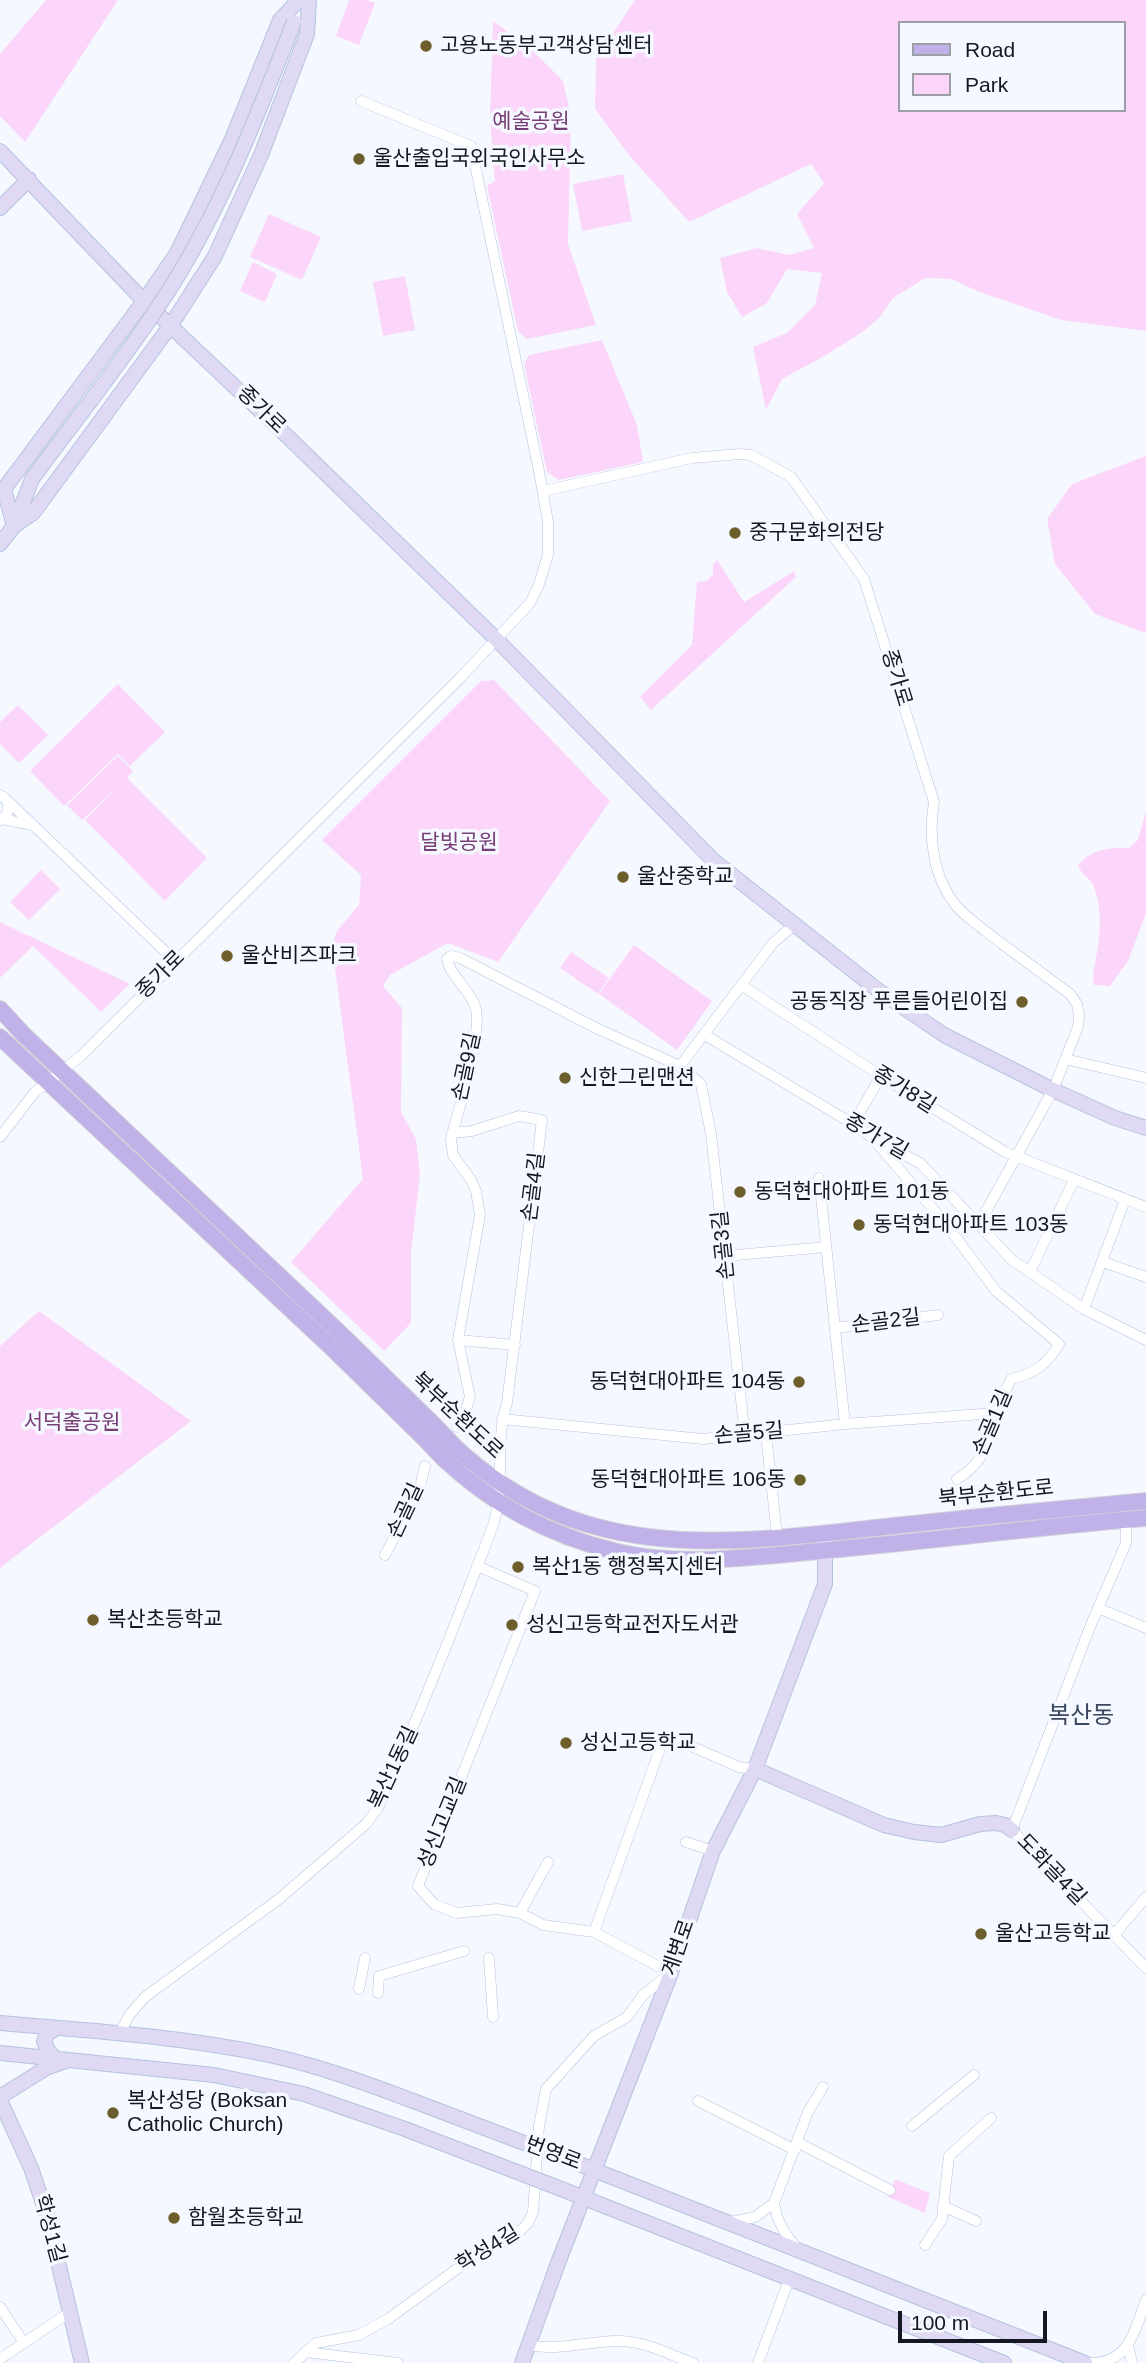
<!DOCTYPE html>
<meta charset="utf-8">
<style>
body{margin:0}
#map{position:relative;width:1146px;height:2363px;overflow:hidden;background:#f5f9ff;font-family:Helvetica,sans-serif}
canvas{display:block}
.legend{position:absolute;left:898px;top:21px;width:228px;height:91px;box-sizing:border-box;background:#f5f9ff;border:2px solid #9b9fa7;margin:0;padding:9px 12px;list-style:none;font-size:21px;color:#131822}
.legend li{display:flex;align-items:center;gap:14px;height:35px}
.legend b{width:35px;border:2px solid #9b9fa7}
.scale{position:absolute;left:898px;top:2311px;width:149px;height:32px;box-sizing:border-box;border:4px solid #131822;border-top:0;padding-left:9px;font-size:21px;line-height:24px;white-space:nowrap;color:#131822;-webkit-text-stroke:5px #f5f9ff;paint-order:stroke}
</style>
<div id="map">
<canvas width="1146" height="2363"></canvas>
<ul class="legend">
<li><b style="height:9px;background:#c0b2e8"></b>Road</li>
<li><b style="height:19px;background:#fbd6fa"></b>Park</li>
</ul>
<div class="scale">100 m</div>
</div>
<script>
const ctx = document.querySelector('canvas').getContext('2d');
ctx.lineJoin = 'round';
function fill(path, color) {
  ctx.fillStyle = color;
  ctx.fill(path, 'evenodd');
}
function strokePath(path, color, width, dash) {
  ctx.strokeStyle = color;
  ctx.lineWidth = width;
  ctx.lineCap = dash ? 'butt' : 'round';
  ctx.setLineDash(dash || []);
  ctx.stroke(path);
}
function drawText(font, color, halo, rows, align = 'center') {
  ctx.font = font + ' Helvetica,"Noto Sans KR",sans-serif';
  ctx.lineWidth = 7;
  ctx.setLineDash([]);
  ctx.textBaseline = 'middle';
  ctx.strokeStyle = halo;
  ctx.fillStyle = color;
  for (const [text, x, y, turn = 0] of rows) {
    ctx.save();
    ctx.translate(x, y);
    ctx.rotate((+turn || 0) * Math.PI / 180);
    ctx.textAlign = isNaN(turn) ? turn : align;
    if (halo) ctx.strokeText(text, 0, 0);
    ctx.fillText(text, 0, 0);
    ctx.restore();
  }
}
const green = new Path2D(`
 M 46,0 L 118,0 L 25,142 L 0,116 L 0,54 Z
 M 349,0 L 367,0 L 375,3 L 359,45 L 336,36 Z
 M 635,0 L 1146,0 L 1146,331 L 1061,320 L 977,291 L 952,279 L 925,278 L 893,298 L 879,318 L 861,333 L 821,358 L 782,379 L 766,410 L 753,347 L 787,333 L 815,305 L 822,273 L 787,269 L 767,303 L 742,317 L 727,292 L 720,258 L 757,248 L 789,255 L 814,248 L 797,214 L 824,183 L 811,164 L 689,222 L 628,154 L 595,109 L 596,59 ZM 899,23 L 1123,23 L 1123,110 L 899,110 Z
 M 493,21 L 529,47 L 563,81 L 571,116 L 568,244 L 596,325 L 527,339 L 518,331 L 487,186 L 495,181 L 490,118 Z
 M 623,174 L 632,221 L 582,231 L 573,184 Z
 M 269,214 L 321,237 L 302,280 L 250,257 Z
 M 253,262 L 277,274 L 265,302 L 240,291 Z
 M 405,276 L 415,330 L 383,336 L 373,282 Z
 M 602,340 L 637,425 L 643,462 L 558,480 L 547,472 L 524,364 L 529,355 Z
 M 1146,456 L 1146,633 L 1095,614 L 1055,564 L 1047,519 L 1072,484 Z
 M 717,560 L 744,602 L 794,571 L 796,577 L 651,710 L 640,697 L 692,645 L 697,582 L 707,581 L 713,574 L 713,565 Z
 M 494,680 L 610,801 L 498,962 L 448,943 L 390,975 L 383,986 L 402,1008 L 401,1112 L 416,1139 L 420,1175 L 411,1252 L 411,1323 L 384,1351 L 291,1262 L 363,1179 L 332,946 L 337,931 L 359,905 L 361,875 L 322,840 L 481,681 Z
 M 118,684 L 165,732 L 130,766 L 118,754 L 64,806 L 30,771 Z
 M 18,705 L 48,735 L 19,763 L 0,744 L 0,722 Z
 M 118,756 L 133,771 L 127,778 L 207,858 L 165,901 L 85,820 L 115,789 L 82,820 L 67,805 Z
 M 1146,811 L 1146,913 L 1128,961 L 1110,986 L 1094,985 L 1093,976 C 1098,946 1105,916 1094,887 C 1091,878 1081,875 1078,865 C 1094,848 1107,848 1129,848 L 1138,840 Z
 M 41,870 L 60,889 L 29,920 L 10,902 Z
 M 0,922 L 130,984 L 101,1012 L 33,946 L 0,978 Z
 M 634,945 L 712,1001 L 677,1050 L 599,994 Z
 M 571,952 L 609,978 L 598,994 L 560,968 Z
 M 39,1311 L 191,1421 L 0,1568 L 0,1346 Z
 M 895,2179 L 930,2193 L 925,2213 L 888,2197 Z`);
const street = new Path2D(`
 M 543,491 L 692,458 L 740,454 L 751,455 L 791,477 L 864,579 L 934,802 C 928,838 933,880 959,909 C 971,921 987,932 1001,943 C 1024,960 1047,977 1070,994 L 1077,1004 L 1079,1015 L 1078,1027 L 1053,1090 L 979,1224
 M 0,795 C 8,799 10,806 7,814 L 0,820
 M 8,801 L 175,961
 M 2,819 L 32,825
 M 741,985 L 881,1076 L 1005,1152 L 1146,1207
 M 705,1035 L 853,1124 L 874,1139 L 920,1163 L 1012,1260 L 1084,1309 L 1146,1340
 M 1065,1059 L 1146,1078
 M 680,1066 L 773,943 L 794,925
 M 853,1124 L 881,1076
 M 0,1137 L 35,1092 L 81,1056 L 461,677 L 530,603 L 538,587 L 548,555 L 548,522 L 539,471 L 471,146 L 361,101
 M 876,1142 L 945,1223 L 996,1291 L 1059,1344 C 1048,1364 1034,1374 1011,1379 C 1006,1390 1000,1402 995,1414 C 985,1444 987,1461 957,1479
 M 819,1178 L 845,1424
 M 725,1256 L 826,1247
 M 1103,1262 L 1146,1277
 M 1030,1272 L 1074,1180
 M 1084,1309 L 1125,1200
 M 835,1328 L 938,1315
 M 458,1340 L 515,1345
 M 502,1419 L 703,1439 L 845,1424 L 996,1413
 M 457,1427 L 463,1419 L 470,1397 L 458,1340 L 480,1215 L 476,1191 L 471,1180 L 453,1155 L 451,1139 C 458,1110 484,1031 475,1006 C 469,989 450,976 447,959 L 451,956 L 460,958 L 598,1029 L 680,1066 L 701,1084 L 711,1134 L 745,1435
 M 766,1434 L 777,1536
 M 1126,1520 L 1126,1543 L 1090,1627 L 1012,1830 L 1146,1968
 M 385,1555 L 420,1487 L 425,1466
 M 1100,1609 L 1146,1628
 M 686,1842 L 713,1851
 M 520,1913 L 548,1862
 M 594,1932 L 665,1735 L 739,1767 L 755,1769
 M 1114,1935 L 1146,1897
 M 489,1958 L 493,2017
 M 359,1989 L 365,1958
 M 378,1993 L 379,1976 L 464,1951
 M 119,2034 L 130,2014 L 145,1997 L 279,1899 L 366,1824 L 378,1808 C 409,1737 439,1667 466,1595 C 475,1572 485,1548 493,1525 C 506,1485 494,1443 507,1403 L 542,1120 L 519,1116 L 472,1131 L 452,1133
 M 698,2101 L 795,2150
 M 912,2126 L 974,2075
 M 797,2142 L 890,2190
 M 774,2203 C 777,2221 784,2233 796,2247
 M 943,2206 L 976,2221
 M 731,2222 L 755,2217 L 774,2203 L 808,2112 L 823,2087
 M 925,2245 L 942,2219 L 949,2156 L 991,2118
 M 0,2307 L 24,2343
 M 528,2345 C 557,2351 585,2342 615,2341 C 643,2340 668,2354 693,2363
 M 1128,2346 L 1132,2363
 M 305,2352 L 398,2363
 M 0,2359 L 70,2312
 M 294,2363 L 316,2343 L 359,2335 L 388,2319 L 483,2250 L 521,2230 L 528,2223 L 533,2212 L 539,2126 L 546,2089 L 594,2036 L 627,2017 L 643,1995 L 671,1973 L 594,1932 L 543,1925 L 520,1913 L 497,1909 L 456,1913 L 434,1904 L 418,1886 L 535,1591 L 477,1566
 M 758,2363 L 790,2277
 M 1092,2363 C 1130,2362 1135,2329 1146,2300`);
const secondary = new Path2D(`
 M 299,0 L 280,20 L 232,139 L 177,253 L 144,301 L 4,489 L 14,526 L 33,513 L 171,325 L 215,256 L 261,155 L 307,34 L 309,0
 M 0,151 L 144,301 L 289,438 L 496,639 L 714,861 L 879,991 L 944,1035 L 1053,1090 L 1115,1118 L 1146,1128
 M 0,208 L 29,179
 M 0,544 L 14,526 L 32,479
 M 755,1769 L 884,1825 L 914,1832 L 941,1835 L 980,1824 L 996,1823 L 1005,1825 L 1012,1830
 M 0,2023 C 90,2031 181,2036 269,2055 C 320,2066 368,2084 416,2102
 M 0,2053 L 214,2075 L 304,2094 L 405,2129
 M 55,2058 L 48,2051 L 44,2041 L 48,2033 L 57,2028
 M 0,2097 L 46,2068 L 66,2061
 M 0,2100 L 31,2168 L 47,2215 L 82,2363
 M 561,2157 L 1085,2363
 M 551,2185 L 1004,2363
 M 522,2363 L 558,2263 L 671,1973 L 713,1851 L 755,1769 L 825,1584 L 825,1541`);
const primary = new Path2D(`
 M 0,1009 L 24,1035 L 344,1337 L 436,1427
 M 0,1037 L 333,1349 L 425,1439
 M 455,1447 C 589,1571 738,1542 903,1525 C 984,1516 1065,1509 1146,1501
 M 444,1459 C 493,1505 548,1535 614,1551 C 681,1568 761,1556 830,1550 C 935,1540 1040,1527 1146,1518`);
const secondaryBridge = new Path2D(`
 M 32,479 C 76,419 124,360 164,298 C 220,212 257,117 294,22
 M 416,2102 L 561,2157
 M 405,2129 L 551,2185`);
const primaryBridge = new Path2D(`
 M 436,1427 L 455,1447
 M 425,1439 L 444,1459`);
const markers = [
 [426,46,7,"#6d5f2c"],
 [359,159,7,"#6d5f2c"],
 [735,533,7,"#6d5f2c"],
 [623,877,7,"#6d5f2c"],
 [227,956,7,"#6d5f2c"],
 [1022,1002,7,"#6d5f2c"],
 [565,1078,7,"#6d5f2c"],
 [740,1192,7,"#6d5f2c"],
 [859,1225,7,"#6d5f2c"],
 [799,1382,7,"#6d5f2c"],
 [800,1480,7,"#6d5f2c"],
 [518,1567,7,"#6d5f2c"],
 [93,1620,7,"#6d5f2c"],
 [512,1625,7,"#6d5f2c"],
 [566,1743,7,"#6d5f2c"],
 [981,1934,7,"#6d5f2c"],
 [113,2113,7,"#6d5f2c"],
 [174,2218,7,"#6d5f2c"]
];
const poiNames = [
 ["고용노동부고객상담센터",440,46],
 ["울산출입국외국인사무소",373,159],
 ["중구문화의전당",749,533],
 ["울산중학교",637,877],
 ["울산비즈파크",241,956],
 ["공동직장 푸른들어린이집",1008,1002,"right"],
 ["신한그린맨션",579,1078],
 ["동덕현대아파트 101동",754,1192],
 ["동덕현대아파트 103동",873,1225],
 ["동덕현대아파트 104동",785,1382,"right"],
 ["동덕현대아파트 106동",786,1480,"right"],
 ["복산1동 행정복지센터",532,1567],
 ["복산초등학교",107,1620],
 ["성신고등학교전자도서관",526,1625],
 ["성신고등학교",580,1743],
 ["울산고등학교",995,1934],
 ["복산성당 (Boksan",127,2101],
 ["Catholic Church)",127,2125],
 ["함월초등학교",188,2218]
];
const parkNames = [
 ["예술공원",531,122],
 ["달빛공원",459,843],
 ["서덕출공원",72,1423]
];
const streetNames = [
 ["종가로",261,410,44],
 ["종가로",896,678,73],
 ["종가로",161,975,-45],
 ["손골9길",467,1067,-78],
 ["종가8길",904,1090,32],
 ["종가7길",876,1137,30],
 ["손골4길",534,1187,-83],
 ["손골3길",724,1245,-96],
 ["손골2길",886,1322,-7],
 ["북부순환도로",457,1416,43],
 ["손골1길",993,1423,-67],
 ["손골5길",749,1434,-5],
 ["북부순환도로",996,1494,-6],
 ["손골길",406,1511,-65],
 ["복산1동길",394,1768,-65],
 ["성신고교길",443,1823,-68],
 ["도화골4길",1051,1870,46],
 ["계변로",679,1948,-71],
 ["번영로",553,2154,21],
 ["학성1길",49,2229,75],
 ["학성4길",488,2249,-32]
];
const quarterNames = [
 ["복산동",1081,1716]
];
fill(green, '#fbd6fa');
strokePath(street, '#b3c3df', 11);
strokePath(secondary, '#b3c3df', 16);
strokePath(primary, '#d5d5d7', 18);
strokePath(street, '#fff', 10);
strokePath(secondary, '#e0d9f4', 14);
strokePath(primary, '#c0b2e8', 16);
strokePath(secondaryBridge, '#b3c3df', 16, []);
strokePath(primaryBridge, '#d5d5d7', 18, []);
strokePath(secondaryBridge, '#e0d9f4', 14);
strokePath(primaryBridge, '#c0b2e8', 16);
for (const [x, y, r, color] of markers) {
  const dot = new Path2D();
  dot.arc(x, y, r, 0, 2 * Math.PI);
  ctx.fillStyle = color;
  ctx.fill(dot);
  strokePath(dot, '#f5f9ff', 2.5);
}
drawText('21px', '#131822', '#f5f9ff', poiNames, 'left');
drawText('21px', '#783e78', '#f5f9ff', parkNames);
drawText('21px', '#131822', '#f5f9ff', streetNames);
drawText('24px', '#3a475f', '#f5f9ff', quarterNames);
</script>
